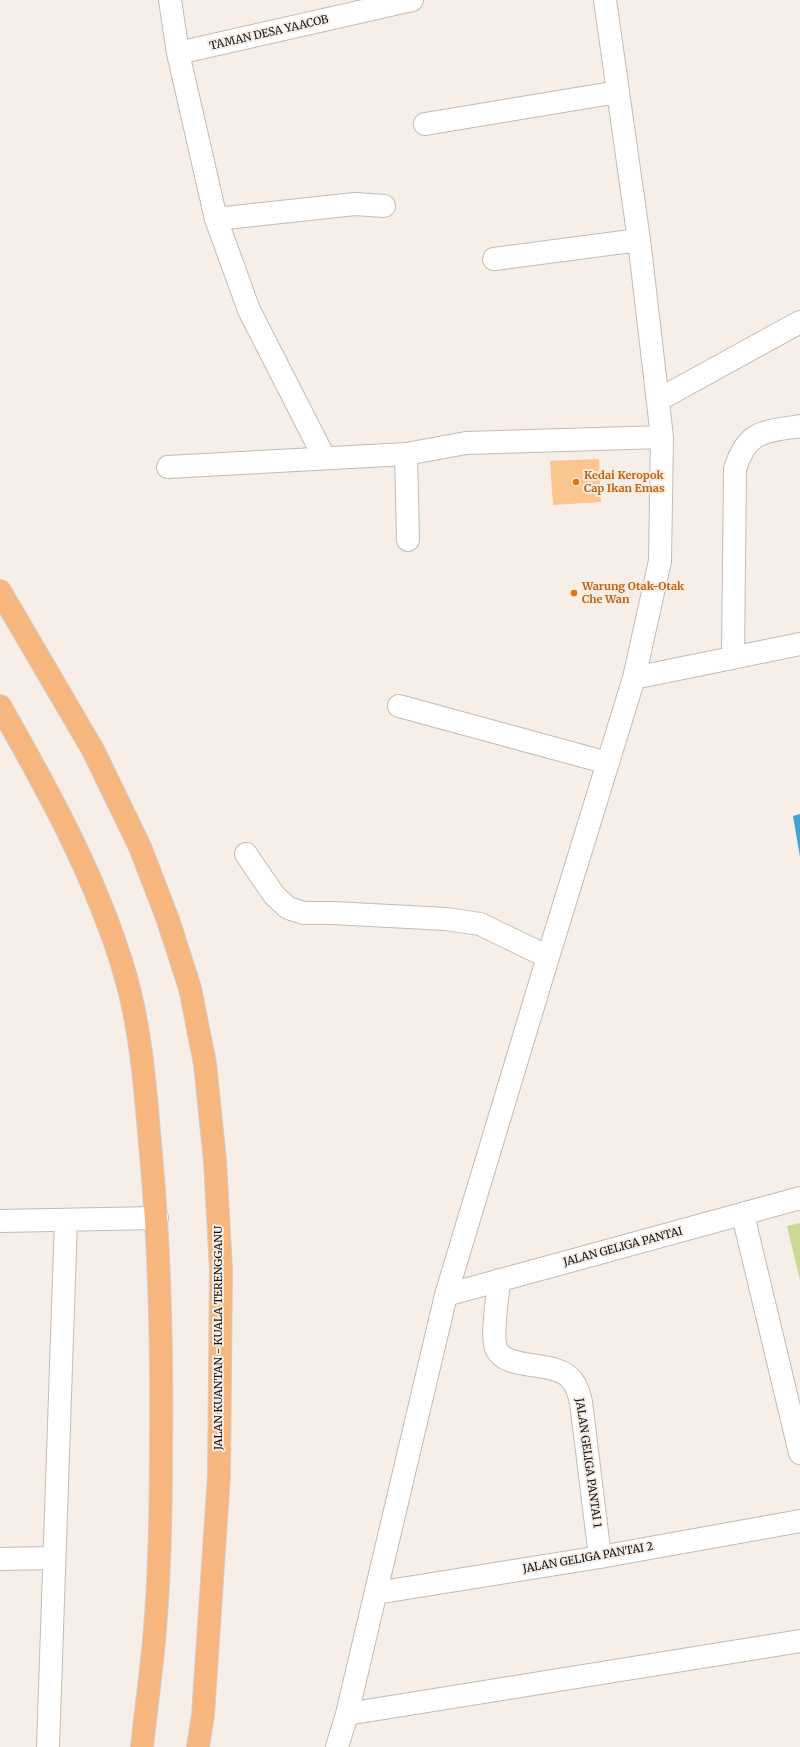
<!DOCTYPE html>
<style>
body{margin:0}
canvas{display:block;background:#f6eee7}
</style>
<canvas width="800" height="1747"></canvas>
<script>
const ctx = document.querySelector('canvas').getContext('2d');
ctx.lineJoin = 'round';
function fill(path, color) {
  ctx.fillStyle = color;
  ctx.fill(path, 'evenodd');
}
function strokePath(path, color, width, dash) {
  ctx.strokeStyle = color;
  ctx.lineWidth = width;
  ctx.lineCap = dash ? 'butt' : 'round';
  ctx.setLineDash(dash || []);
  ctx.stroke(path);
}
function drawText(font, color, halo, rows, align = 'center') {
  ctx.font = font + ' Merriweather,serif';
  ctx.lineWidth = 4;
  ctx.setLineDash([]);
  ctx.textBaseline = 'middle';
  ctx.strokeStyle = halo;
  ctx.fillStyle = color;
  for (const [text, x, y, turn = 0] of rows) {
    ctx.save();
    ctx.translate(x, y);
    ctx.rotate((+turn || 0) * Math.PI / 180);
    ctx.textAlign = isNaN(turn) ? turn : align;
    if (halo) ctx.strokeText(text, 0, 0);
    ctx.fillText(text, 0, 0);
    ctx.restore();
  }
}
const green = new Path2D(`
 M 800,1223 L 800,1280 L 787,1226 Z`);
const water = new Path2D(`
 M 800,814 L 800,857 L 793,816 Z`);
const building = new Path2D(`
 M 599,459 L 601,502 L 553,505 L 550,461 Z`);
const minor = new Path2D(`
 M 170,0 L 178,53 L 216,219 L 249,310 L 324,457
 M 178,53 L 412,0
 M 425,124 L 618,92
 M 216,219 L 355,204 L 384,206
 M 494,259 L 639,240
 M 658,400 L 800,322
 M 406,454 L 408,540
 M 168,467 L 406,454 L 466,443 L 662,437
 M 733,658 L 735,469 C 747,430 764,432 800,426
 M 634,678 L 800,644
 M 399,706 L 608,763
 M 246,854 L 274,895 L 288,908 L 304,913 L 333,913 L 446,919 L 480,924 L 548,957
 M 743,1215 L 800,1453
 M 0,1221 L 157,1218
 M 499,1280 C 498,1296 491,1334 496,1348 C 505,1372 556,1359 572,1380 C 577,1386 579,1394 581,1402 L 600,1557
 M 446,1295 L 800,1198
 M 0,1559 L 54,1558
 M 376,1593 L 600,1557 L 800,1521
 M 347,1714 L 800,1641
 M 48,1747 L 66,1220
 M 337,1747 L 347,1714 L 446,1295 L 548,957 L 634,678 L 660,561 L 662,437 L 639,240 L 605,0`);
const highway = new Path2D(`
 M 0,591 L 93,750 L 140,847 L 168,920 L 190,988 L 205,1064 L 215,1161 L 221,1269 L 219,1475 L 203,1715 L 198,1747
 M 0,706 C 49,792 97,879 125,974 C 143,1036 146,1102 152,1166 C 160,1259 162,1352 161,1446 C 161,1507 160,1568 155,1629 C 152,1668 146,1708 142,1747`);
const markers = [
 [576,482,4,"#e8710a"],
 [574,593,4,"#e8710a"]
];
const streetNames = [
 ["TAMAN DESA YAACOB",269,33,-13],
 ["JALAN GELIGA PANTAI",623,1247,-15],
 ["JALAN KUANTAN - KUALA TERENGGANU",219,1338,-90],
 ["JALAN GELIGA PANTAI 1",588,1463,82],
 ["JALAN GELIGA PANTAI 2",588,1558,-10]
];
const foodNames = [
 ["Kedai Keropok",584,476],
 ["Cap Ikan Emas",584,489],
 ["Warung Otak-Otak",582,587],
 ["Che Wan",582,600]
];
fill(green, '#ccd994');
fill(water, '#40a5d5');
fill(building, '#fbc590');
strokePath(minor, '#c3bcb5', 24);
strokePath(highway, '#d0cfcf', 24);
strokePath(minor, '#fff', 22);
strokePath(highway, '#f7b67d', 22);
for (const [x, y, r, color] of markers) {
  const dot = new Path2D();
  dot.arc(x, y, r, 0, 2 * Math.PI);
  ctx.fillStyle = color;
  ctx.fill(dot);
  strokePath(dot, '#f6eee7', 1.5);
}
drawText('11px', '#14110f', '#f6eee7', streetNames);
drawText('bold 11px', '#c56008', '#f6eee7', foodNames, 'left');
</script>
